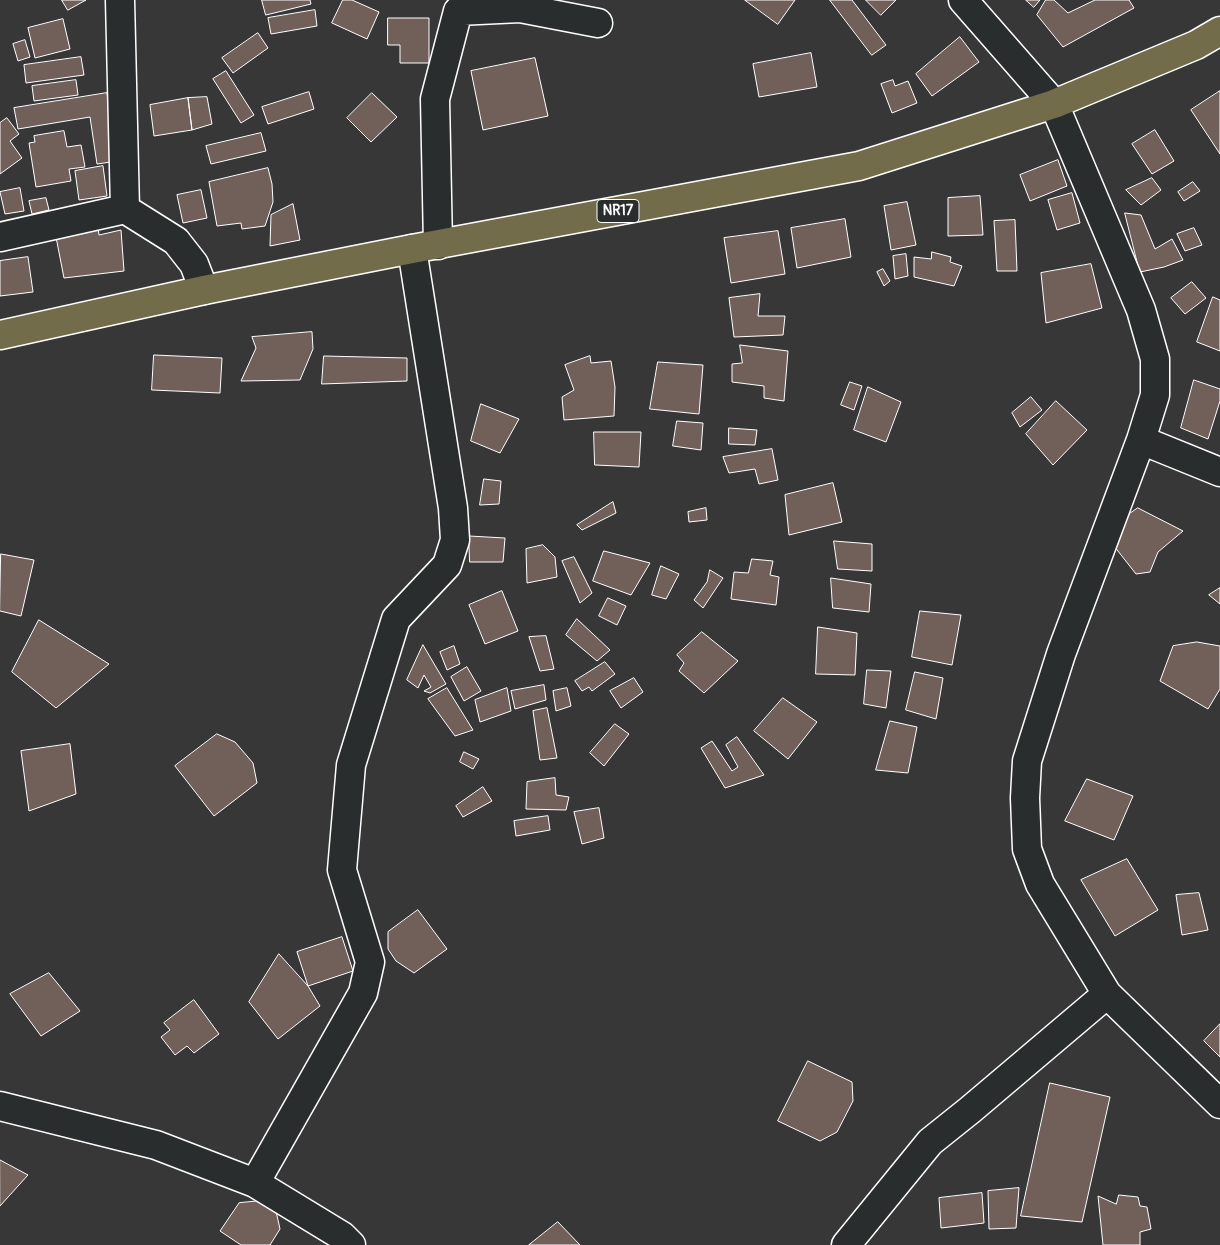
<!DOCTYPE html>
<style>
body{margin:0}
canvas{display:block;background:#383737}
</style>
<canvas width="1220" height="1245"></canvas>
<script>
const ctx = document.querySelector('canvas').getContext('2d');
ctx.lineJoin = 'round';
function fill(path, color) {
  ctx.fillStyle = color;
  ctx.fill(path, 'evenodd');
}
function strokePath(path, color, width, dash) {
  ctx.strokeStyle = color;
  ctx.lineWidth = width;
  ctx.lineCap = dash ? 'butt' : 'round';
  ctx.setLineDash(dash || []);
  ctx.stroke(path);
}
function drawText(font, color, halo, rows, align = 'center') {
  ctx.font = font + ' Pangolin,sans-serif';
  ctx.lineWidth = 4;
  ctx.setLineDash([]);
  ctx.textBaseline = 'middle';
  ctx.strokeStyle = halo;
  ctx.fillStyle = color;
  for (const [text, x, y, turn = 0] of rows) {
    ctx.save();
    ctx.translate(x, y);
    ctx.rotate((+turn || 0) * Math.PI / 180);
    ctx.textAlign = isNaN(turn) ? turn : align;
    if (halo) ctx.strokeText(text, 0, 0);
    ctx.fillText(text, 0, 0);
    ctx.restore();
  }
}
const building = new Path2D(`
 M 62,0 L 86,0 L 68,10 Z
 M 262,0 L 310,0 L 311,4 L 266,15 Z
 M 343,0 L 352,0 L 379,12 L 367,39 L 332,23 Z
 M 745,0 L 795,0 L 778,24 Z
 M 830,0 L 852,0 L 886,45 L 872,55 Z
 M 866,0 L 896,0 L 881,15 Z
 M 1026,0 L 1040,0 L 1034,7 Z
 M 1046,0 L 1054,0 L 1068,13 L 1095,0 L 1129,0 L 1134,8 L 1063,47 L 1037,15 Z
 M 315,10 L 317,26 L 271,34 L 268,18 Z
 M 388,18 L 429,18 L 429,63 L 400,63 L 400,45 L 388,45 Z
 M 63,19 L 70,49 L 35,58 L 28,28 Z
 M 258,33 L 268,48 L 233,73 L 222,58 Z
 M 960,37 L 979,62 L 932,96 L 916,74 Z
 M 25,40 L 30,57 L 18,61 L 13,44 Z
 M 811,53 L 817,87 L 759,97 L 753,64 Z
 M 81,57 L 84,75 L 26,83 L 24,65 Z
 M 535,58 L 548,116 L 483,130 L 471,71 Z
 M 226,71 L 254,115 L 241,123 L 213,79 Z
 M 76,80 L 78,95 L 34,101 L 32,86 Z
 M 893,80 L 895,86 L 908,81 L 917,103 L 892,113 L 881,84 Z
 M 1220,91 L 1220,154 L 1191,110 Z
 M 309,92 L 314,109 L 268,124 L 262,107 Z
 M 107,93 L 118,161 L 97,164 L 90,117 L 18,129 L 14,108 Z
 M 372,93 L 397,117 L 371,142 L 347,118 Z
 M 207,97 L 212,124 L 192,130 L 188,98 Z
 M 188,98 L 192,130 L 154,136 L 150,105 Z
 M 7,118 L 19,134 L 10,141 L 22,158 L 0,174 L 0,123 Z
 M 1155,130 L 1174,161 L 1152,174 L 1132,144 Z
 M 64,131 L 67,147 L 81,145 L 85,167 L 69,169 L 71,181 L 36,187 L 29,143 L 35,142 L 34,136 Z
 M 261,133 L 266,151 L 211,164 L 206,146 Z
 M 1058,160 L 1067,186 L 1030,201 L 1020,175 Z
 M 103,166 L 107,196 L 79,200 L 75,171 Z
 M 268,168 L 272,184 L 273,202 L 265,226 L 242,229 L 241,223 L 217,226 L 209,182 Z
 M 1152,178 L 1161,190 L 1141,205 L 1126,190 Z
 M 1193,182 L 1200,191 L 1184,201 L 1178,192 Z
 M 20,188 L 24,211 L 5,214 L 0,192 Z
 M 201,190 L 207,218 L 183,223 L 177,195 Z
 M 1072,193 L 1080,223 L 1057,230 L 1048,200 Z
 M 980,196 L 983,235 L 948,236 L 948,198 Z
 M 46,198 L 49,210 L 32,214 L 29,201 Z
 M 907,202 L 916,245 L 891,250 L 884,206 Z
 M 293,204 L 300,240 L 270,246 L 271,215 Z
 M 1125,213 L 1141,215 L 1155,249 L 1172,239 L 1183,260 L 1164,267 L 1140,272 Z
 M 845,219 L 851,257 L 797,268 L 791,228 Z
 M 1015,220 L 1017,271 L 997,271 L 994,221 Z
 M 98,227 L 99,235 L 121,230 L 124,271 L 64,278 L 56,237 Z
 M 1194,228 L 1202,245 L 1185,251 L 1177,234 Z
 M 778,231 L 785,274 L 731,283 L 724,238 Z
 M 932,252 L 951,257 L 950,262 L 962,266 L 954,286 L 914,277 L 914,257 L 931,259 Z
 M 906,254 L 908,276 L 895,279 L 893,256 Z
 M 28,257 L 33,292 L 0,296 L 0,261 Z
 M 1091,264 L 1102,308 L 1046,323 L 1041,273 Z
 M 883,269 L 890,281 L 884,286 L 877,272 Z
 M 1192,282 L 1206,298 L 1185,314 L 1171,298 Z
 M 760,294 L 758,316 L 785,316 L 783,335 L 734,337 L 729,298 Z
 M 1213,297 L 1220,300 L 1220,351 L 1197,342 Z
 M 312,332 L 313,349 L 300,380 L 241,381 L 256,348 L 252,337 Z
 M 740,345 L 788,351 L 784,401 L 764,398 L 764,386 L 732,382 L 732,364 L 742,363 Z
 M 154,355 L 222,358 L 220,393 L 152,390 Z
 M 324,356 L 407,358 L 407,381 L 322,384 Z
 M 590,356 L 591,363 L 611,361 L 615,387 L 614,416 L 564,420 L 562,397 L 574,390 L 565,365 Z
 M 658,362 L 703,365 L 699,414 L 650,409 Z
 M 1194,380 L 1220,389 L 1220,401 L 1208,439 L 1181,428 Z
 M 850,382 L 862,386 L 854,410 L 841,405 Z
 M 868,387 L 901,402 L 886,442 L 854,430 Z
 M 1031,397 L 1042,410 L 1020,427 L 1012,413 Z
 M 1056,401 L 1087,430 L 1053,465 L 1026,434 Z
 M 481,404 L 519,419 L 500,453 L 471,441 Z
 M 677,421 L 703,423 L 701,450 L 673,446 Z
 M 729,428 L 757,430 L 755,445 L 729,444 Z
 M 594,432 L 641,432 L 639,467 L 595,465 Z
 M 772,449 L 778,480 L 759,484 L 755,469 L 729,473 L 723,457 Z
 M 484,479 L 501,481 L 499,504 L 480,505 Z
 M 833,483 L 842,522 L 789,535 L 785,495 Z
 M 613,502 L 616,513 L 582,530 L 577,525 Z
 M 706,508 L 707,520 L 689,522 L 688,512 Z
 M 1138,508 L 1183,531 L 1158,552 L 1150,572 L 1136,574 L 1114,546 L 1118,522 Z
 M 469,536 L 505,538 L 503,562 L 470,562 Z
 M 834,541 L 872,544 L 872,571 L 838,569 Z
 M 543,545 L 555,557 L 557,577 L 527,583 L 526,549 Z
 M 604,551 L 650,563 L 631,595 L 593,581 Z
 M 1,554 L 34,560 L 21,616 L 0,611 Z
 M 574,557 L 592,593 L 580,603 L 562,561 Z
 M 752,559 L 773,561 L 770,575 L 779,577 L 776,605 L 731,599 L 734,572 L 748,573 Z
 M 661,566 L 679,574 L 666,599 L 652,595 Z
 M 710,570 L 723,578 L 703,608 L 694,600 L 707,582 Z
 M 831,578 L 871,584 L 869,612 L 833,608 Z
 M 1220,588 L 1220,604 L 1209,595 Z
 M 502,591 L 518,631 L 485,644 L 469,605 Z
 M 608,598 L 626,606 L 617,625 L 599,616 Z
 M 920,611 L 961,615 L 952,665 L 912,657 Z
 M 577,619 L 610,650 L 597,661 L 566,635 Z
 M 39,620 L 109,664 L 56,708 L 12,672 Z
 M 818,627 L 857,633 L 855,675 L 816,674 Z
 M 702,632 L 738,661 L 704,693 L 679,671 L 684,663 L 677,655 Z
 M 546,636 L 554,669 L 540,671 L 529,637 Z
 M 1197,642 L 1220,646 L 1220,689 L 1208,709 L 1160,681 L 1173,646 Z
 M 423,645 L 446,684 L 430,693 L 424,691 L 431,687 L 424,675 L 418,688 L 407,680 Z
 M 454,646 L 460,664 L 447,670 L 440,652 Z
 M 605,662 L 615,674 L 592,691 L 589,687 L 582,691 L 575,681 Z
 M 467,667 L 481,691 L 464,701 L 451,677 Z
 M 867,670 L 891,671 L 886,708 L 864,704 Z
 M 915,672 L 943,678 L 936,719 L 906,710 Z
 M 634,678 L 643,692 L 621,708 L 610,691 Z
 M 544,685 L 546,700 L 515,709 L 511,691 Z
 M 447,688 L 473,730 L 455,736 L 428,699 Z
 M 507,688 L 511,711 L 480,722 L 475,700 Z
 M 567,688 L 571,706 L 556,711 L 553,691 Z
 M 783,698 L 817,722 L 788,759 L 754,731 Z
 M 547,708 L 557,758 L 540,760 L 533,711 Z
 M 890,721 L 917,727 L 908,773 L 876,770 Z
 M 615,724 L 629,734 L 604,766 L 590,753 Z
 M 217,734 L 235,742 L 253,763 L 257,783 L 214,816 L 175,766 Z
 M 737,737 L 764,775 L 725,788 L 701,748 L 712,741 L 732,771 L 738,767 L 726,745 Z
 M 70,744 L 76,794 L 29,811 L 21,751 Z
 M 464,752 L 479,759 L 473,769 L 460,762 Z
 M 555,778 L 556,795 L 569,797 L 566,810 L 526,809 L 527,782 Z
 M 1087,779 L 1133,796 L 1114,840 L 1065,821 Z
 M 483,787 L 492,801 L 463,817 L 456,806 Z
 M 599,808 L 604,838 L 582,844 L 574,812 Z
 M 548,816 L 550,830 L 516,836 L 514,821 Z
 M 1127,859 L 1158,910 L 1115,936 L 1081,880 Z
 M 1199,893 L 1208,930 L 1182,935 L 1176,895 Z
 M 418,910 L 447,949 L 414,973 L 396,961 L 388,949 L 388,932 Z
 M 342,937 L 353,971 L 308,986 L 297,952 Z
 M 279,954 L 308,986 L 320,1006 L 278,1039 L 249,1002 Z
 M 49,973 L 80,1011 L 41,1036 L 10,994 Z
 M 194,1000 L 219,1034 L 194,1053 L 187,1046 L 175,1055 L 161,1037 L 170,1030 L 164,1023 Z
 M 1220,1024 L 1220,1057 L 1204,1041 Z
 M 808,1061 L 852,1082 L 853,1101 L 837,1132 L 820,1141 L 778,1121 Z
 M 1050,1083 L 1110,1097 L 1082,1222 L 1021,1216 Z
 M 0,1160 L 28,1175 L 0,1206 Z
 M 1019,1188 L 1016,1228 L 989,1229 L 988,1191 Z
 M 982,1193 L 984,1223 L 941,1228 L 939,1198 Z
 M 1119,1195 L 1138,1197 L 1140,1206 L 1147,1207 L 1151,1229 L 1140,1232 L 1140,1245 L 1103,1245 L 1098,1196 L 1116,1204 Z
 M 259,1201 L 276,1211 L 280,1229 L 270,1245 L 241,1245 L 220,1231 L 239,1203 Z
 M 558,1222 L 580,1245 L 529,1245 Z`);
const minor = new Path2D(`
 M 963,0 L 1054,104 L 1141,310 L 1155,359 L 1155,395 L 1141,440 L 1061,654 L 1027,761 L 1025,798 L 1027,849 L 1040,884 L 1107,994 L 1220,1104
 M 125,209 L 176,241 L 194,264 L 204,290
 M 0,237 L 125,209 L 120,0
 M 438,245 L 435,99 L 458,11 L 520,8 L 598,23
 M 1141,440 L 1220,472
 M 0,1106 L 156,1145 L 255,1183 L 342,1236 L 351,1245
 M 255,1183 L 363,993 L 370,962 L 342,870 L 351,765 L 396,619 L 447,565 L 455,540 L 453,508 L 412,249
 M 846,1245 L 930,1142 L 970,1110 L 1107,994`);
const major = new Path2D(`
 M 0,335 L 204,290 L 412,249 L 859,166 L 1054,104 L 1196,45 L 1220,31`);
const shields = [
 [618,211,42]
];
const shieldNames = [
 ["NR17",618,211]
];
fill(building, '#715f5a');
strokePath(building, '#fff', 1);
strokePath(minor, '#fff', 31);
strokePath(major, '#fff', 31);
strokePath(minor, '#2a2d2e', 28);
strokePath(major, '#726c4b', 28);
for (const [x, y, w] of shields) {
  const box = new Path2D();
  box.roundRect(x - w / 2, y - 11.5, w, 23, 4);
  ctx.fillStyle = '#2a2d2e';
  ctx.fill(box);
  strokePath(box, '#fff', 1);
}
drawText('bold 14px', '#fff', null, shieldNames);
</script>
